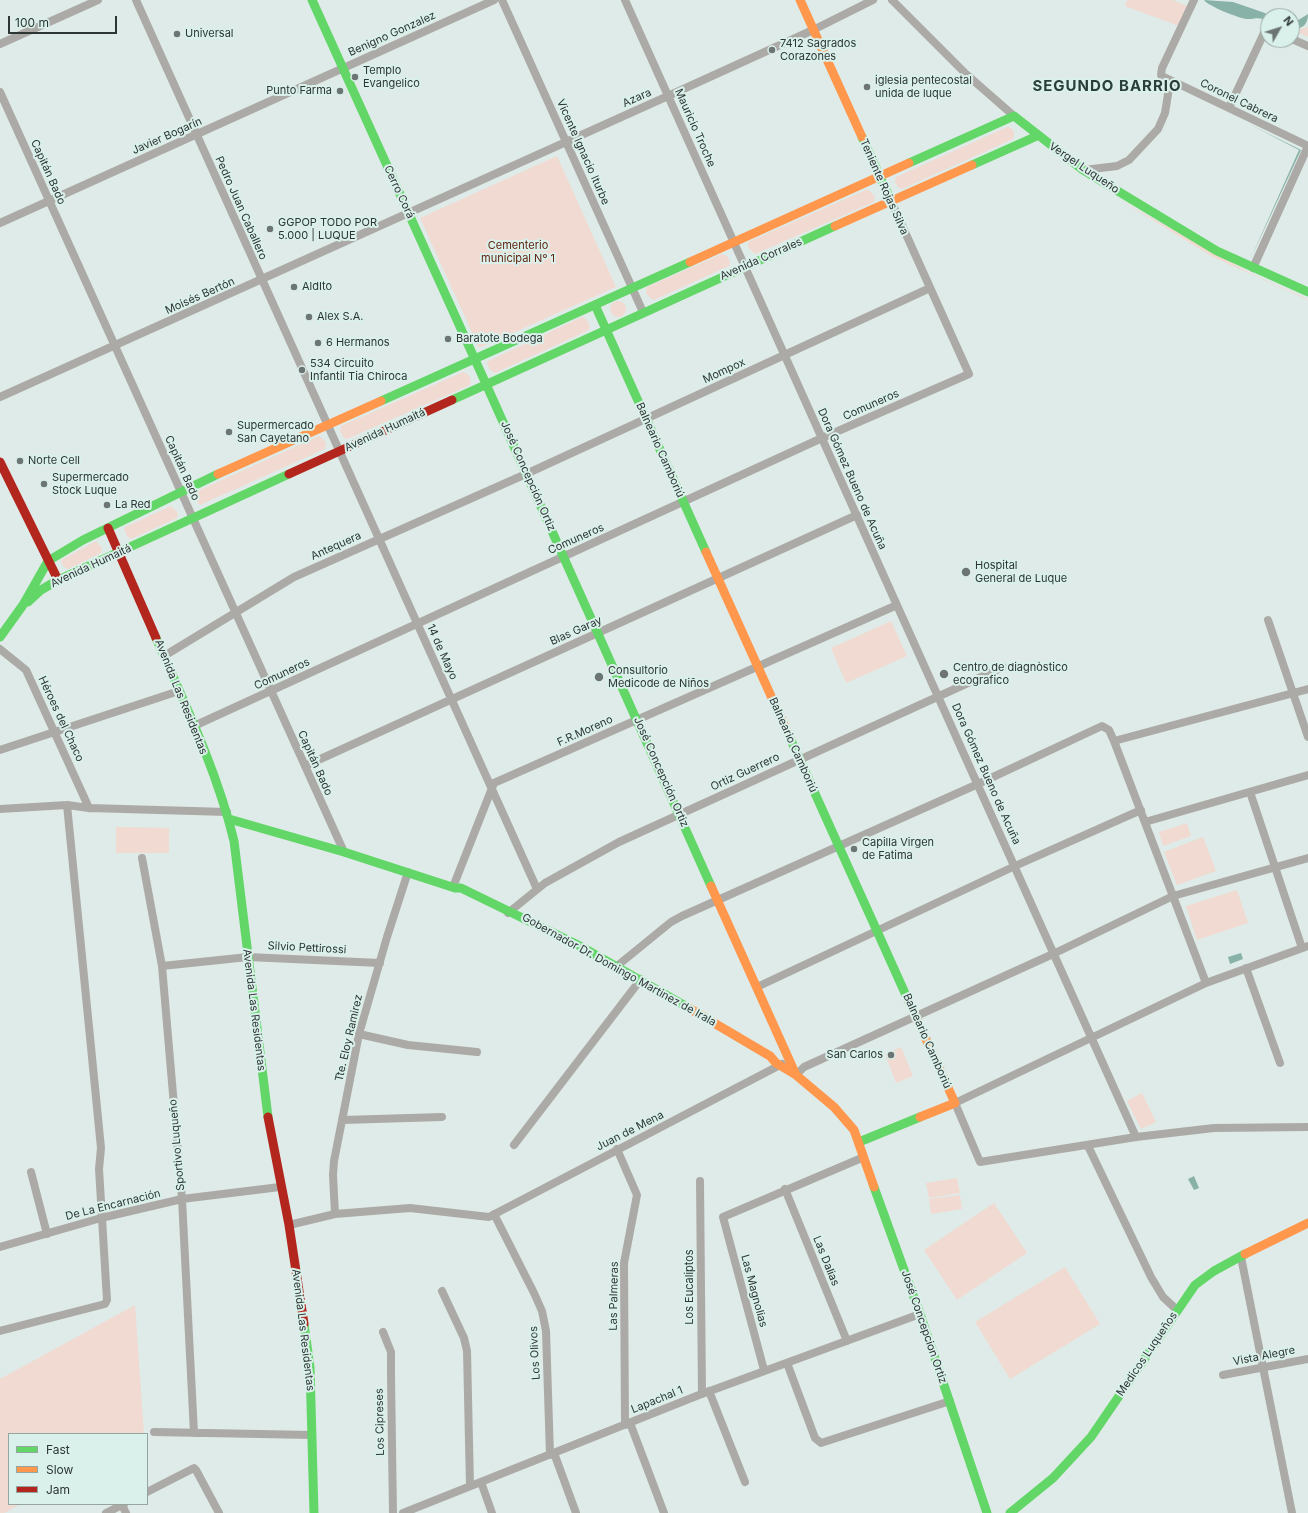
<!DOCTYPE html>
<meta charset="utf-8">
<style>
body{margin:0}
#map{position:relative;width:1308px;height:1513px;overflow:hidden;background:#dfebe8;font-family:Inter,sans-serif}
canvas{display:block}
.legend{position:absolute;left:8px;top:1433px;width:140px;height:72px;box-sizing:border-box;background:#daf0ea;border:1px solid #95a6a1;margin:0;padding:5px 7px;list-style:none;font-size:12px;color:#2e3634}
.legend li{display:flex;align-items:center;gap:8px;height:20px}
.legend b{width:20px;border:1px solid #95a6a1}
.north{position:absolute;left:1260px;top:8px;width:40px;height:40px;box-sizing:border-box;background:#daf0ea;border:1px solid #95a6a1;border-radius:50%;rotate:51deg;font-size:11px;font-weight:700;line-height:16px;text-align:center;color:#2e3634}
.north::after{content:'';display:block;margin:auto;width:14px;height:18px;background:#6c7573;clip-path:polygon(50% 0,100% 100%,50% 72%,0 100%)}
.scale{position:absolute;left:8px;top:16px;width:109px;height:18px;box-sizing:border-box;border:2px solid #2e3634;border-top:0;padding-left:5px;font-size:12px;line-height:14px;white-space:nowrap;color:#2e3634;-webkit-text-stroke:3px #daf0ea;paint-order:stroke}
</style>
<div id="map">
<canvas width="1308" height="1513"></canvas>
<ul class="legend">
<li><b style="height:5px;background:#63d668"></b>Fast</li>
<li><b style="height:5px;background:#ff974d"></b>Slow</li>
<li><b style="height:5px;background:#b3261e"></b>Jam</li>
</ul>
<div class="north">N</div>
<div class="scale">100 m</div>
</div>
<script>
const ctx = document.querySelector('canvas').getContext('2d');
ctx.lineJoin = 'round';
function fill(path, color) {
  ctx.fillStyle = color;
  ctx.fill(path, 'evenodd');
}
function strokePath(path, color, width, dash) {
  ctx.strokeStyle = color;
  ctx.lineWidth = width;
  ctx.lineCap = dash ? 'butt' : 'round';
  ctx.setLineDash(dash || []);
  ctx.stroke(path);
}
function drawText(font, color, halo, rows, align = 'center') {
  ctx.font = font + ' Inter,sans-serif';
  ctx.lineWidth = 4;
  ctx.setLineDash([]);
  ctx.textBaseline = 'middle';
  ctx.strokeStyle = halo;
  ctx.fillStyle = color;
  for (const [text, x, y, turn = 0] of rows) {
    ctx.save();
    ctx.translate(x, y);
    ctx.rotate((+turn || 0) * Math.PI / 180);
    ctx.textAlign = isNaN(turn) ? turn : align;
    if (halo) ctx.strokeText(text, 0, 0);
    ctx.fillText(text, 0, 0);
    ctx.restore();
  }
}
const green = new Path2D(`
 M 1127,0 L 1173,0 L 1187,6 L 1179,26 L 1125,6 Z
 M 1308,27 L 1308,37 L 1294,31 Z
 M 1007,127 C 1013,127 1016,134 1013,139 L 902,189 L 898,187 L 895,182 L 896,177 Z
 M 557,156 L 616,287 L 479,348 L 420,218 Z
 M 868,189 L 875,197 L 874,202 L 755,254 L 748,247 L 748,242 Z
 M 1120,200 L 1252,274 L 1308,299 L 1308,300 L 1213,257 Z
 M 722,254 L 727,256 L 730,262 L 729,266 L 654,300 C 649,298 644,293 647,287 Z
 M610 309a8 8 0 1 1 16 0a8 8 0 1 1-16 0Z
 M 582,317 C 588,319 591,325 589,330 L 495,373 L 490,370 L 487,364 L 488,361 Z
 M 463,372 C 469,373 472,380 470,385 L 347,439 L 344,438 L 340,431 L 341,426 Z
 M 319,436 L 324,440 L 326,444 L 325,449 L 200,505 L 193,498 L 193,493 Z
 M 171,506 L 178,513 L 177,518 L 131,539 L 127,536 L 124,529 L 125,527 Z
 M 96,541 L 102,548 L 101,553 L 68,569 L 63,566 L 61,560 L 63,559 Z
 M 891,621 L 907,656 L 846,683 L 831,648 Z
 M 1187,823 L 1191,836 L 1163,846 L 1159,832 Z
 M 116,827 L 169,828 L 169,853 L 116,853 Z
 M 1203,837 L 1216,871 L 1177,885 L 1164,852 Z
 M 1237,890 L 1248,923 L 1197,940 L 1186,906 Z
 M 901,1047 L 913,1076 L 896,1083 L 885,1054 Z
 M 1142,1093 L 1156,1122 L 1141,1129 L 1127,1101 Z
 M 957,1178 L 960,1193 L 929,1198 L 926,1183 Z
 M 960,1195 L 962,1209 L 931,1214 L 929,1199 Z
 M 994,1203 L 1027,1253 L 957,1300 L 924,1250 Z
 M 1065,1267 L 1100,1324 L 1010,1379 L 975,1322 Z
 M 135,1305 L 144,1434 L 9,1434 L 9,1504 L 21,1504 L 4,1513 L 0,1513 L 0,1379 Z`);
const water = new Path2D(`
 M 1204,0 L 1233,2 L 1265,13 L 1268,17 L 1268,22 C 1260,16 1256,19 1247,19 C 1238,18 1208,6 1204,0 Z
 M 1308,14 C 1308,25 1303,28 1292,30 L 1292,24 Z
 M 1249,124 L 1301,150 L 1250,260 L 1299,150 Z
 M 1241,953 L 1243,959 L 1230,964 L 1228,957 Z
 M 1194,1176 L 1199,1188 L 1194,1190 L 1188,1179 Z`);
const street = new Path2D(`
 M 136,0 L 537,889
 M 502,0 L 643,312
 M 625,0 L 1136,1137
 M 892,0 L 966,74 L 1014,116
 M 1292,39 L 1308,46
 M 0,44 L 98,0
 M 1164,77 L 1308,146
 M 0,92 L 344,852
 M 1229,108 L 1264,33 L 1268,30
 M 1084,170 L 1117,166 L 1129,160 L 1158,129 L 1165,113 L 1169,88 L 1161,75 L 1162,68 L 1194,0
 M 0,223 L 494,0
 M 1253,268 L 1308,146
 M 0,397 L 668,96 L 813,30 L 873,0
 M 1268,620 L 1308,737
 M 0,649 L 26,670 L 89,808
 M 164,656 L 294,577 L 526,474 L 930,288
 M 194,726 L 822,438 L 969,374 L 891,201
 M 1114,741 L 1308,689
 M 0,750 L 179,691
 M 305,766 L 857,515
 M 1250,792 L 1302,948
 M 0,809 L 67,805 L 89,808 L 227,812
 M 1145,822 L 1308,775
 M 142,858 L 162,966 L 182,1199 L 194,1433
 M 453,887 L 494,783 L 897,605
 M 508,913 L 545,883 L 619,842 L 1003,667
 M 1308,946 L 1206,983 L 955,1103 L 980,1162 L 1136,1137 L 1214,1128 L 1308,1127
 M 162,966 L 248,957 L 380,963
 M 617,966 L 671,922 L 682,916 L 978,784 L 1102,726 L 1109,730 L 1114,741 L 1206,983
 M 1246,968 L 1280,1063
 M 757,987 L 1015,866 L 1141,810
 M 359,1034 L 408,1045 L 477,1052
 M 796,1075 L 804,1067 L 1053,954 L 1173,896 L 1308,858
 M 343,1120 L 442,1117
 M 514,1145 L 641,979
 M 1088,1146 L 1151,1277 L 1163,1297 L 1177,1310
 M 617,1149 L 637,1195 L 624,1263 L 625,1425
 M 31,1172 L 47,1234
 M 700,1181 L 702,1394
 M 785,1189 L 847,1341
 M 335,1214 L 333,1175 L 334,1161 L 359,1034 L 387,937 L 408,872
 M 494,1214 L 534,1293 L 542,1311 L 546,1331 L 550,1455
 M 289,1225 L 335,1214 L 410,1208 L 489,1217 L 782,1064
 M 0,1247 L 101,1218 L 182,1199 L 280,1187
 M 1241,1257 L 1292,1513
 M 442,1291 L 464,1338 L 467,1351 L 470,1486
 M 0,1331 L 105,1304 L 107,1300 L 99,1169 L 101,1148 L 67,805
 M 383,1332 L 391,1352 L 391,1377 L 393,1513
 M 787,1363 L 815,1438 L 821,1443 L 950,1401
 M 764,1370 L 723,1217 L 864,1157
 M 1223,1375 L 1308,1359
 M 709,1391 L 745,1482
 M 630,1423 L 664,1513
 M 154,1432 L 312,1435
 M 554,1453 L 576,1513
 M 481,1482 L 492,1513
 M 147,1492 L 194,1468 L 196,1470 L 219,1513
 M 122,1505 L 126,1513
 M 106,1513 L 124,1504
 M 403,1513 L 699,1395 L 920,1314`);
const fast = new Path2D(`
 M 312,0 L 486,384
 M 862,137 L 891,201
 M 909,163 L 1014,116 L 1083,170 L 1217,251 L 1308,292
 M 972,165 L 1037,136
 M 595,305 L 706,552
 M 486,384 L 711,886
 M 452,400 L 835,226
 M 381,401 L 690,262
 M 28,602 L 41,590 L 58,580 L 289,474
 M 23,605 L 48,561 L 83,540 L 218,474
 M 0,637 L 23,605
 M 156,638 C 185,704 217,771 234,841 L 268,1117
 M 790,738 L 909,1002
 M 229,819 L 344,852 L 455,888 L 461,888 L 580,946 L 687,1007
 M 859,1142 L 920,1117
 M 874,1187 L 920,1314 L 987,1513
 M 304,1324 L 310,1367 L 314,1513
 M 1010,1513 L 1053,1478 L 1091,1437 L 1195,1285 L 1214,1271 L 1245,1254`);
const slow = new Path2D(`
 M 800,0 L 862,137
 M 835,226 L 972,165
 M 690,262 L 909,163
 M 218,474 L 381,401
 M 706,552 L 790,738
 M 711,886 L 796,1075
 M 909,1002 L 955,1103 L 920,1117
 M 687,1007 L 770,1056 L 776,1063 L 796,1075 L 834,1107 L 854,1130 L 874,1187
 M 1245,1254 L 1308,1223`);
const jam = new Path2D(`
 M 0,462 L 58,580
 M 289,474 L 452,400
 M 108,528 L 156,638
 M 268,1117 L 289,1225 L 304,1324`);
const markers = [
 [177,34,4,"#6c7573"],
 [772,50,4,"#6c7573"],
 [355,77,4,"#6c7573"],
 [867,87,4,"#6c7573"],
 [340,91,4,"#6c7573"],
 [270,229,4,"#6c7573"],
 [294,287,4,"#6c7573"],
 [309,317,4,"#6c7573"],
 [448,339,4,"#6c7573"],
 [318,343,4,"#6c7573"],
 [302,370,4,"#6c7573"],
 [229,432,4,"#6c7573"],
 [20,461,4,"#6c7573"],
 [44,484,4,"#6c7573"],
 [107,505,4,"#6c7573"],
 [966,572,5,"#6c7573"],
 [944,674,5,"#6c7573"],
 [599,677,5,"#6c7573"],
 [854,849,4,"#6c7573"],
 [891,1055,4,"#6c7573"]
];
const poiNames = [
 ["Universal",185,34],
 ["7412 Sagrados",780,44],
 ["Corazones",780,57],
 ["Templo",363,71],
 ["Evangelico",363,84],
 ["iglesia pentecostal",875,81],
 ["unida de luque",875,94],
 ["Punto Farma",332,91,"right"],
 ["GGPOP TODO POR",278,223],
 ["5.000 | LUQUE",278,236],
 ["AldIto",302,287],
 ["Alex S.A.",317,317],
 ["Baratote Bodega",456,339],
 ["6 Hermanos",326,343],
 ["534 Circuito",310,364],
 ["Infantil Tia Chiroca",310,377],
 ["Supermercado",237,426],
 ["San Cayetano",237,439],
 ["Norte Cell",28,461],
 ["Supermercado",52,478],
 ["Stock Luque",52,491],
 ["La Red",115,505],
 ["Hospital",975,566],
 ["General de Luque",975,579],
 ["Centro de diagnòstico",953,668],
 ["ecografico",953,681],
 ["Consultorio",608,671],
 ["Medicode de Niños",608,684],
 ["Capilla Virgen",862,843],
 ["de Fatima",862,856],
 ["San Carlos",883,1055,"right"]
];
const streetNames = [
 ["Benigno Gonzalez",392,34,-24],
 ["Azara",637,98,-24],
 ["Coronel Cabrera",1239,101,26],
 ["Mauricio Troche",695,128,66],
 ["Javier Bogarín",167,136,-24],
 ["Vicente Ignacio Iturbe",583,152,66],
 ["Vergel Luqueño",1084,168,34],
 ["Capitán Bado",48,172,66],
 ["Teniente Rojas Silva",884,187,66],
 ["Cerro Corá",399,192,65],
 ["Pedro Juan Caballero",241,208,66],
 ["Avenida Corrales",761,259,-24],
 ["Moisés Bertón",200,296,-24],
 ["Mompox",724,371,-25],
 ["Comuneros",871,405,-24],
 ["Avenida Humaitá",385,430,-25],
 ["Balneario Camboriú",660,450,66],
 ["Capitán Bado",182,468,66],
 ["José Concepción Ortiz",528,476,66],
 ["Dora Gómez Bueno de Acuña",852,479,66],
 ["Comuneros",576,539,-24],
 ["Antequera",336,546,-24],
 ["Avenida Humaitá",91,566,-25],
 ["Blas Garay",576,631,-24],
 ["14 de Mayo",442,652,66],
 ["Comuneros",282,674,-25],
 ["Avenida Las Residentas",181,697,68],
 ["Héroes del Chaco",61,719,65],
 ["F.R.Moreno",585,731,-24],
 ["Balneario Camboriú",793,745,66],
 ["Capitán Bado",315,763,66],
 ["José Concepción Ortiz",661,772,66],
 ["Ortiz Guerrero",745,772,-25],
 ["Dora Gómez Bueno de Acuña",986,774,66],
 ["Silvio Pettirossi",307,948,3],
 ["Gobernador Dr. Domingo Martinez de Irala",619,970,29],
 ["Avenida Las Residentas",254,1010,83],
 ["Tte. Eloy Ramirez",349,1038,-77],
 ["Balneario Camboriú",927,1041,66],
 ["Juan de Mena",630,1131,-27],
 ["Sportivo Luqueño",177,1145,-95],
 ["De La Encarnación",113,1205,-14],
 ["Las Dalias",826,1261,68],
 ["Los Eucaliptos",690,1287,-90],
 ["Las Magnolias",754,1291,75],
 ["Las Palmeras",614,1296,-89],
 ["José Concepcion Ortiz",924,1327,71],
 ["Avenida Las Residentas",303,1330,83],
 ["Los Olivos",535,1353,-93],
 ["Medicos Luqueños",1147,1354,-56],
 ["Vista Alegre",1264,1356,-11],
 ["Lapachal 1",657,1400,-22],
 ["Los Cipreses",380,1422,-91]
];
const parkNames = [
 ["Cementerio",518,246],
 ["municipal Nº 1",518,259]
];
const districtNames = [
 ["SEGUNDO BARRIO",1107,86]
];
fill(green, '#f1dad1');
fill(water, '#88b2a8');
strokePath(street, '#acaaa7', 8);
strokePath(fast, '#63d668', 9);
strokePath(slow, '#ff974d', 9);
strokePath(jam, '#b3261e', 9);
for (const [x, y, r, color] of markers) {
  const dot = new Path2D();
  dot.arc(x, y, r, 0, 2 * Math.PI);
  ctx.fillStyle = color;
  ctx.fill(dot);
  strokePath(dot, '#daf0ea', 1.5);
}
drawText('11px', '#2e3634', '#daf0ea', poiNames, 'left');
drawText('11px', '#2e3634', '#daf0ea', streetNames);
drawText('11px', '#622512', '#daf0ea', parkNames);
ctx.letterSpacing = '1px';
drawText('bold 15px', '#2c3e39', '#daf0ea', districtNames);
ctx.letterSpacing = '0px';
</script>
